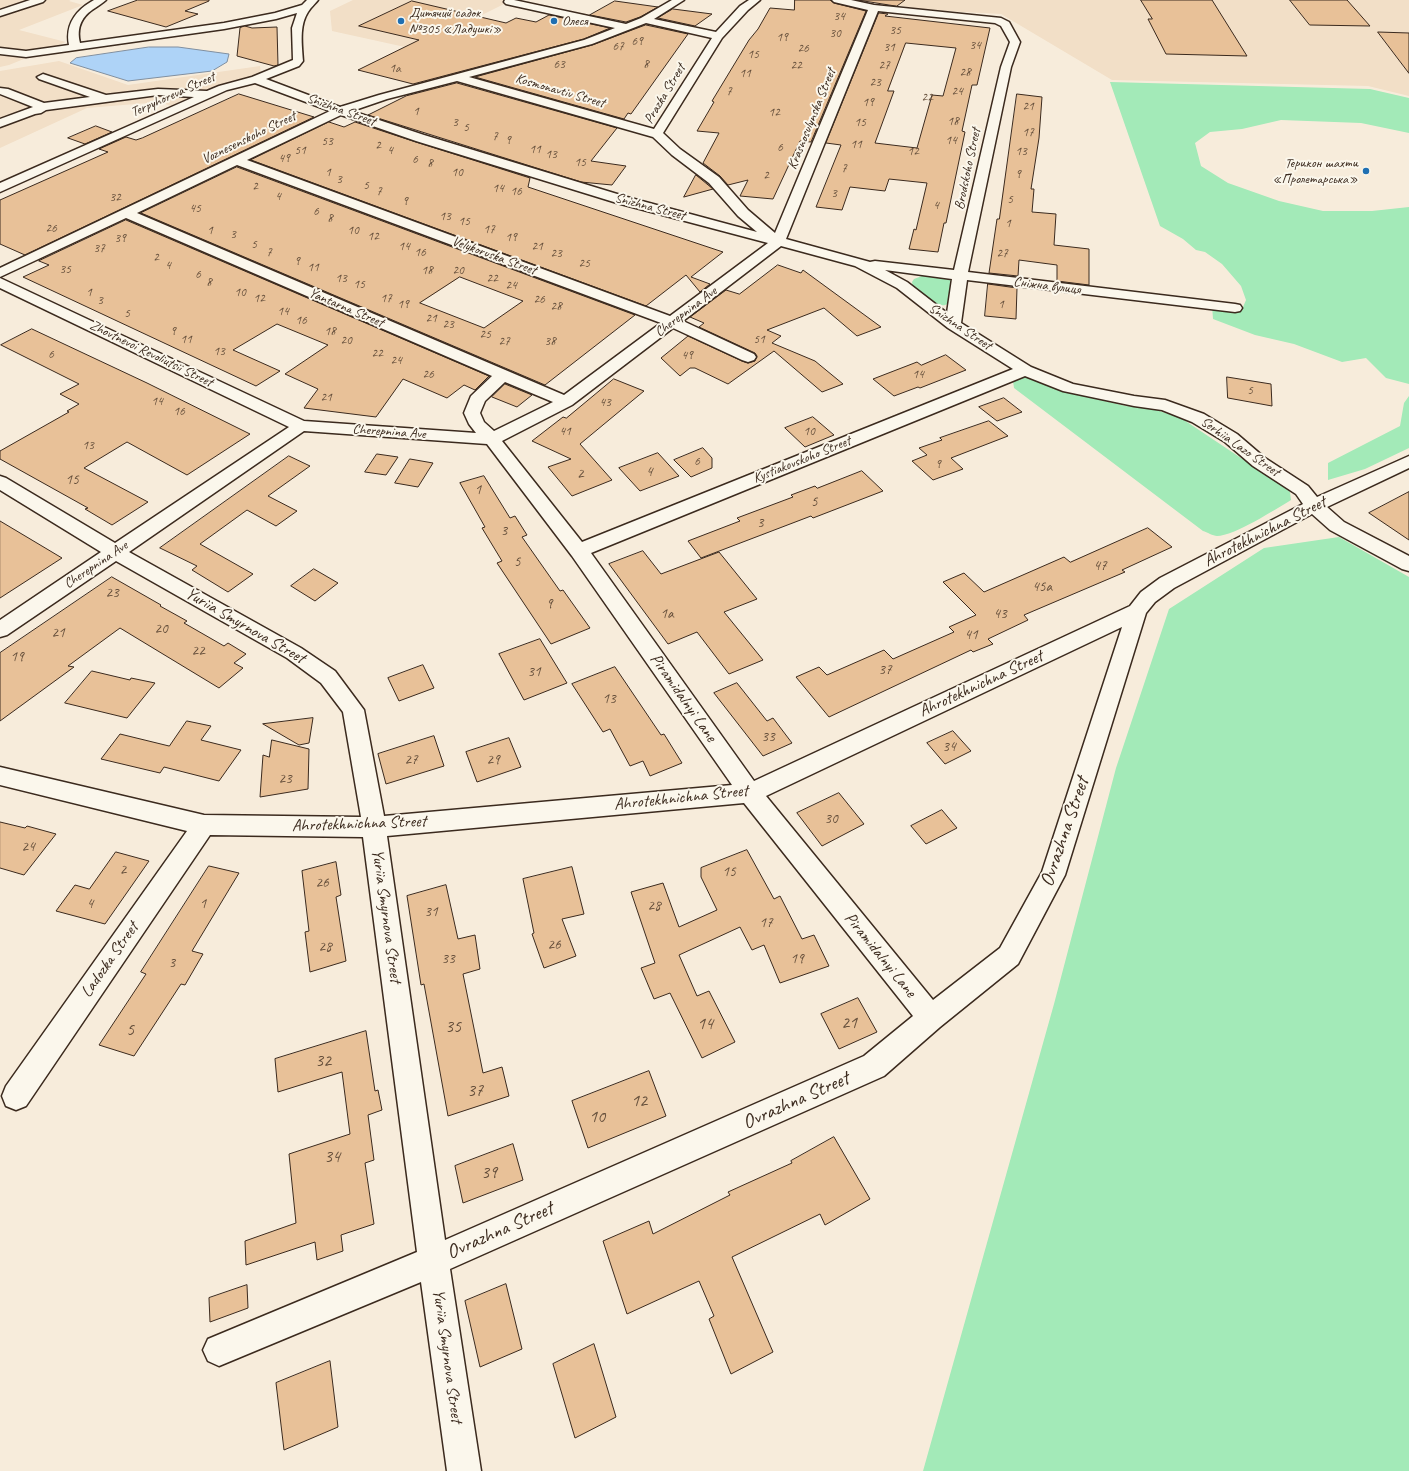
<!DOCTYPE html>
<meta charset="utf-8">
<style>
body{margin:0}
canvas{display:block;background:#f7ecdb}
</style>
<canvas width="1409" height="1471"></canvas>
<script>
const ctx = document.querySelector('canvas').getContext('2d');
ctx.lineJoin = 'round';
function fill(path, color) {
  ctx.fillStyle = color;
  ctx.fill(path, 'evenodd');
}
function strokePath(path, color, width, dash) {
  ctx.strokeStyle = color;
  ctx.lineWidth = width;
  ctx.lineCap = dash ? 'butt' : 'round';
  ctx.setLineDash(dash || []);
  ctx.stroke(path);
}
function drawText(font, color, halo, rows, align = 'center') {
  ctx.font = font + ' Caveat,sans-serif';
  ctx.lineWidth = 4;
  ctx.setLineDash([]);
  ctx.textBaseline = 'middle';
  ctx.strokeStyle = halo;
  ctx.fillStyle = color;
  for (const [text, x, y, turn = 0] of rows) {
    ctx.save();
    ctx.translate(x, y);
    ctx.rotate((+turn || 0) * Math.PI / 180);
    ctx.textAlign = isNaN(turn) ? turn : align;
    if (halo) ctx.strokeText(text, 0, 0);
    ctx.fillText(text, 0, 0);
    ctx.restore();
  }
}
const built = new Path2D(`
 M 0,0 L 71,0 L 69,1 L 83,5 L 19,30 L 66,42 L 9,65 L 0,67 Z
 M 353,0 L 512,0 L 414,49 L 332,31 L 330,11 Z
 M 869,0 L 1409,0 L 1409,96 L 1368,86 L 1112,80 L 1001,14 L 925,10 Z
 M 59,61 L 128,85 L 260,66 L 261,75 L 179,109 L 160,102 L 87,108 L 0,148 L 0,71 Z`);
const green = new Path2D(`
 M 1110,82 L 1370,89 L 1409,98 L 1409,133 L 1361,123 L 1281,120 L 1242,129 L 1210,132 L 1195,143 L 1201,166 L 1228,183 L 1279,201 L 1323,211 L 1372,211 L 1409,207 L 1409,384 L 1386,378 L 1366,358 L 1342,362 L 1294,344 L 1255,335 L 1213,319 L 1212,305 L 1243,307 L 1246,300 L 1241,286 L 1222,264 L 1205,252 L 1196,250 L 1183,239 L 1160,226 Z
 M 922,276 L 951,279 L 950,302 C 939,313 923,294 913,287 L 912,282 L 914,279 Z
 M 1027,375 L 1074,394 L 1126,406 L 1153,409 L 1181,418 L 1280,484 L 1290,492 L 1291,500 C 1276,509 1234,536 1217,536 C 1213,536 1207,532 1203,531 L 1014,388 L 1013,381 Z
 M 1409,396 L 1409,448 L 1365,469 L 1328,480 L 1328,463 L 1400,426 L 1404,403 Z
 M 1339,537 L 1409,577 L 1409,1471 L 923,1471 L 1054,1004 L 1116,768 L 1169,609 L 1264,548 Z`);
const water = new Path2D(`
 M 149,47 L 178,47 L 229,54 L 227,62 L 212,71 L 128,81 L 70,63 L 76,58 Z`);
const building = new Path2D(`
 M 138,0 L 209,0 L 209,1 L 185,11 L 198,14 L 166,27 L 108,11 Z
 M 795,0 L 830,0 L 834,3 L 866,11 L 811,142 L 800,141 L 773,199 L 740,196 L 748,180 L 728,185 L 720,176 L 703,163 L 719,133 L 697,131 L 714,102 L 712,101 L 749,40 L 758,29 L 770,8 L 794,10 Z
 M 858,0 L 905,0 L 897,6 Z
 M 1141,0 L 1212,0 L 1247,56 L 1166,54 L 1148,19 L 1152,19 Z
 M 1290,0 L 1347,0 L 1370,26 L 1310,25 Z
 M 412,1 L 506,23 L 516,18 L 536,22 L 549,15 L 610,28 L 584,39 L 413,84 L 358,70 L 419,40 L 359,26 Z
 M 615,1 L 658,7 L 640,17 L 626,22 L 590,15 Z
 M 673,9 L 712,14 L 695,26 L 658,18 Z
 M 879,13 L 888,14 L 885,16 L 990,28 L 977,85 L 972,85 L 962,131 L 965,132 L 946,223 L 944,223 L 938,252 L 909,249 L 914,229 L 916,230 L 927,183 L 889,179 L 885,191 L 850,187 L 842,210 L 816,207 L 841,145 L 826,143 ZM 906,43 L 956,48 L 943,96 L 932,95 L 917,148 L 875,143 L 894,91 L 888,91 Z
 M 646,25 L 688,34 L 631,114 L 628,113 L 624,119 L 475,77 L 592,45 Z
 M 245,26 L 252,28 L 277,27 L 278,65 L 274,66 L 237,56 L 240,28 Z
 M 1378,32 L 1409,33 L 1409,73 Z
 M 457,83 L 617,128 L 591,161 L 626,166 L 612,185 L 581,182 L 368,115 L 406,96 Z
 M 239,94 L 314,117 L 25,255 L 0,244 L 0,200 L 108,152 L 99,149 L 126,137 L 136,140 L 142,138 Z
 M 1017,94 L 1042,97 L 1039,138 L 1031,189 L 1034,189 L 1032,212 L 1056,214 L 1054,245 L 1089,249 L 1089,285 L 1057,281 L 1057,265 L 1019,260 L 1018,276 L 989,273 L 997,219 L 999,219 Z
 M 329,122 L 344,127 L 355,122 L 416,142 L 530,178 L 528,187 L 723,252 L 691,277 L 710,284 L 700,292 L 686,275 L 646,306 L 251,160 Z
 M 96,126 L 112,132 L 85,144 L 68,138 Z
 M 237,167 L 635,315 L 545,385 L 141,213 ZM 460,277 L 523,301 L 484,328 L 420,303 Z
 M 696,175 L 713,189 L 684,197 Z
 M 126,220 L 489,376 L 475,390 L 464,385 L 447,398 L 403,379 L 376,417 L 304,408 L 318,389 L 285,374 L 328,345 L 277,324 L 233,350 L 280,371 L 256,386 L 23,277 L 49,265 L 39,261 Z
 M 778,265 L 801,273 L 803,270 L 881,327 L 857,336 L 824,308 L 767,330 L 781,336 L 772,343 L 815,361 L 843,384 L 822,392 L 774,351 L 728,384 L 695,368 L 690,368 L 680,376 L 661,358 L 688,336 L 742,361 L 748,363 L 755,361 L 757,356 L 755,353 L 699,327 L 704,323 L 690,317 L 726,290 L 739,294 Z
 M 988,284 L 1017,288 L 1016,319 L 985,316 Z
 M 32,329 L 147,383 L 250,434 L 187,475 L 127,442 L 84,468 L 148,502 L 112,525 L 85,509 L 88,508 L 0,459 L 0,451 L 69,412 L 67,411 L 79,404 L 60,394 L 79,384 L 1,345 Z
 M 946,355 L 966,370 L 920,388 L 918,387 L 894,396 L 873,379 L 917,362 L 921,365 Z
 M 1227,377 L 1271,384 L 1272,406 L 1228,398 Z
 M 614,379 L 644,391 L 580,444 L 612,480 L 572,496 L 548,467 L 571,459 L 532,441 L 563,417 L 566,418 Z
 M 505,384 L 532,395 L 517,407 L 492,397 Z
 M 1004,398 L 1022,412 L 997,421 L 979,407 Z
 M 813,417 L 834,435 L 805,447 L 785,428 Z
 M 989,421 L 1008,436 L 951,458 L 963,469 L 933,480 L 912,461 L 927,455 L 919,448 L 942,440 L 940,438 Z
 M 703,448 L 712,458 L 712,468 L 691,477 L 674,460 Z
 M 658,453 L 679,476 L 640,491 L 619,468 Z
 M 377,454 L 398,457 L 386,475 L 365,472 Z
 M 289,456 L 310,466 L 268,496 L 297,511 L 276,526 L 247,510 L 200,544 L 253,574 L 228,592 L 192,570 L 197,566 L 160,548 Z
 M 410,459 L 433,463 L 418,487 L 395,483 Z
 M 862,471 L 883,491 L 813,518 L 811,516 L 701,558 L 688,541 L 740,521 L 737,518 L 793,497 L 791,495 L 815,486 L 817,488 Z
 M 484,476 L 510,518 L 515,516 L 527,535 L 522,537 L 560,591 L 563,590 L 590,628 L 551,644 L 497,563 L 502,561 L 482,528 L 485,527 L 460,483 Z
 M 1409,492 L 1409,540 L 1369,513 Z
 M 0,521 L 62,558 L 0,598 Z
 M 1148,528 L 1172,547 L 1122,570 L 1125,572 L 1024,615 L 1028,620 L 988,639 L 993,644 L 973,652 L 971,650 L 829,717 L 796,677 L 819,667 L 827,675 L 884,650 L 893,659 L 954,632 L 949,627 L 976,615 L 943,582 L 964,573 L 984,592 L 1064,557 L 1070,562 Z
 M 643,551 L 661,574 L 719,552 L 757,599 L 724,612 L 763,660 L 729,674 L 697,632 L 668,644 L 609,564 Z
 M 314,569 L 338,583 L 315,601 L 291,586 Z
 M 112,577 L 161,605 L 160,606 L 187,621 L 184,623 L 224,646 L 228,643 L 246,654 L 234,663 L 243,668 L 219,688 L 120,628 L 68,666 L 74,667 L 0,721 L 0,653 Z
 M 540,639 L 567,683 L 524,700 L 499,654 Z
 M 423,665 L 434,688 L 399,701 L 388,678 Z
 M 615,667 L 661,735 L 664,734 L 682,763 L 650,776 L 643,761 L 630,766 L 610,729 L 603,732 L 572,684 Z
 M 92,671 L 130,680 L 131,678 L 155,683 L 127,718 L 65,703 Z
 M 737,683 L 767,721 L 773,718 L 792,743 L 763,756 L 714,693 Z
 M 313,718 L 309,743 L 299,745 L 263,724 Z
 M 187,721 L 211,726 L 201,740 L 241,750 L 219,781 L 164,767 L 160,773 L 101,759 L 120,734 L 169,746 Z
 M 953,731 L 971,751 L 945,764 L 927,743 Z
 M 434,736 L 444,766 L 386,784 L 378,754 Z
 M 509,738 L 521,767 L 477,782 L 466,752 Z
 M 272,740 L 309,749 L 308,789 L 260,797 L 263,755 L 269,757 Z
 M 839,793 L 864,824 L 822,846 L 797,813 Z
 M 942,810 L 957,828 L 926,844 L 911,826 Z
 M 0,822 L 25,828 L 27,826 L 56,834 L 24,875 L 0,868 Z
 M 747,850 L 774,899 L 780,896 L 802,939 L 814,935 L 829,966 L 780,983 L 764,945 L 752,950 L 740,927 L 679,955 L 697,996 L 709,991 L 735,1042 L 702,1058 L 670,993 L 654,999 L 641,968 L 655,963 L 631,892 L 663,883 L 679,927 L 717,910 L 701,877 L 701,868 Z
 M 116,852 L 149,861 L 105,924 L 56,911 L 75,885 L 89,889 Z
 M 336,862 L 341,895 L 336,897 L 346,961 L 310,972 L 305,932 L 309,931 L 302,871 Z
 M 209,866 L 239,873 L 192,951 L 203,954 L 185,985 L 181,984 L 134,1056 L 99,1045 L 146,974 L 141,972 Z
 M 572,867 L 584,914 L 562,919 L 576,956 L 544,968 L 532,934 L 534,933 L 523,879 Z
 M 446,885 L 458,939 L 475,935 L 480,969 L 463,974 L 483,1073 L 502,1067 L 509,1096 L 448,1116 L 424,984 L 421,985 L 407,896 Z
 M 858,998 L 877,1032 L 839,1049 L 821,1014 Z
 M 366,1031 L 375,1091 L 378,1090 L 382,1110 L 368,1115 L 374,1160 L 365,1163 L 374,1224 L 341,1235 L 343,1251 L 317,1260 L 315,1242 L 246,1265 L 245,1241 L 296,1223 L 289,1154 L 350,1134 L 342,1072 L 278,1092 L 275,1059 Z
 M 649,1071 L 666,1116 L 588,1148 L 572,1101 Z
 M 834,1137 L 870,1199 L 825,1225 L 820,1214 L 732,1257 L 773,1352 L 731,1374 L 709,1319 L 714,1316 L 699,1281 L 627,1314 L 603,1241 L 649,1221 L 653,1234 L 730,1195 L 728,1192 L 792,1163 L 791,1161 Z
 M 513,1144 L 523,1180 L 463,1203 L 455,1166 Z
 M 506,1284 L 522,1349 L 480,1367 L 465,1301 Z
 M 247,1285 L 248,1308 L 210,1322 L 209,1298 Z
 M 594,1344 L 616,1417 L 575,1438 L 553,1364 Z
 M 330,1361 L 338,1427 L 284,1450 L 276,1383 Z`);
const minor = new Path2D(`
 M 30,0 L 45,0 L 43,2 L 0,16 L 0,10 Z
 M 94,0 L 106,0 C 103,3 99,5 95,8 C 82,16 76,27 80,43 L 224,23 L 275,13 L 302,5 L 307,0 L 318,0 C 315,4 311,7 308,12 C 299,26 302,45 303,61 L 299,66 L 266,79 L 340,107 L 379,95 L 584,40 L 615,28 L 506,4 L 504,2 L 505,0 L 514,0 L 626,24 L 641,18 L 672,0 L 684,0 L 654,19 L 716,32 L 740,6 L 749,0 L 760,0 L 748,10 L 722,38 L 663,133 L 680,149 L 719,177 L 748,210 L 775,233 L 868,10 L 834,2 L 832,0 L 851,0 L 874,5 L 1001,18 L 1009,22 L 1020,42 L 1011,67 L 968,272 L 1235,304 L 1240,305 L 1242,308 L 1240,311 L 1235,312 L 967,280 L 961,323 L 1031,367 L 1073,384 L 1134,396 L 1165,400 L 1204,414 L 1237,434 L 1265,458 L 1308,486 L 1317,497 L 1409,456 L 1409,468 L 1327,507 L 1344,522 L 1409,556 L 1409,571 L 1402,569 L 1330,530 L 1312,514 L 1174,588 L 1155,602 L 1146,613 L 1065,875 L 1018,964 L 940,1027 L 884,1076 L 450,1269 L 481,1471 L 447,1471 L 421,1282 L 219,1366 L 208,1361 L 203,1350 L 208,1339 L 417,1252 L 363,837 L 210,835 L 26,1106 L 16,1110 L 6,1106 L 2,1096 L 6,1086 L 187,831 L 0,785 L 0,767 L 204,815 L 361,817 L 343,712 L 321,683 L 287,658 L 116,561 L 7,635 L 0,637 L 0,620 L 101,552 L 0,490 L 0,476 L 6,478 L 115,543 L 289,427 L 0,288 L 0,278 L 304,421 L 476,433 L 469,424 L 464,413 L 471,396 L 492,376 L 126,218 L 0,277 L 0,268 L 330,111 L 255,83 L 227,90 L 0,192 L 0,183 L 194,97 L 158,95 L 46,110 L 41,113 L 35,114 L 0,127 L 0,119 L 33,107 L 0,94 L 0,88 L 8,89 L 44,103 L 90,97 L 39,79 L 37,77 L 43,74 L 106,95 L 158,89 L 207,91 L 219,86 L 252,77 L 293,60 L 292,28 L 297,13 L 276,19 L 224,29 L 26,57 L 0,54 L 0,48 L 26,51 L 69,45 C 65,24 76,10 94,0 ZM 878,11 L 995,23 L 1001,26 L 1010,42 L 1001,67 L 954,270 L 875,261 L 870,262 L 786,239 ZM 646,23 L 712,38 L 654,129 L 469,77 L 592,44 ZM 457,81 L 653,137 L 672,155 L 709,183 L 738,216 L 757,232 L 627,197 L 424,135 L 352,111 L 387,99 ZM 341,115 L 416,141 L 617,203 L 768,243 L 670,316 L 247,160 ZM 237,165 L 661,323 L 564,395 L 137,213 ZM 781,246 L 855,266 L 897,288 L 948,328 L 1013,369 L 582,542 L 502,441 L 572,405 L 673,328 L 742,360 L 748,362 L 754,360 L 756,357 L 754,354 L 683,321 ZM 885,270 L 952,279 L 947,313 L 907,282 ZM 1025,376 L 1063,391 L 1134,406 L 1162,410 L 1192,422 L 1225,442 L 1253,466 L 1296,494 L 1303,504 L 1160,578 L 1141,592 L 1130,606 L 754,781 L 591,553 ZM 505,382 L 553,402 L 494,431 L 484,422 L 480,413 L 485,401 ZM 304,431 L 487,444 L 572,556 L 732,785 L 384,816 L 364,710 L 335,671 L 301,648 L 129,552 ZM 1122,627 L 1042,872 L 1000,948 L 933,1000 L 766,796 ZM 744,803 L 913,1016 L 864,1056 L 445,1240 L 387,836 Z`);
const markers = [
 [401,21,4,"#1f6fb2"],
 [554,21,4,"#1f6fb2"],
 [1366,171,4,"#1f6fb2"]
];
const farNumbernames = [
 ["34",839,17],
 ["35",895,31],
 ["30",835,34],
 ["19",782,38],
 ["69",637,42],
 ["34",975,46],
 ["67",618,47],
 ["31",889,48],
 ["26",803,49],
 ["15",753,55],
 ["63",559,65],
 ["8",646,65],
 ["22",796,66],
 ["27",884,66],
 ["1а",395,69],
 ["28",965,73],
 ["11",745,74],
 ["23",875,83],
 ["7",729,92],
 ["24",957,92],
 ["22",927,98],
 ["19",868,103],
 ["21",1028,107],
 ["1",416,112],
 ["12",774,113],
 ["18",953,122],
 ["3",455,123],
 ["15",860,123],
 ["5",466,128],
 ["17",1028,133],
 ["7",495,137],
 ["9",508,141],
 ["14",951,141],
 ["53",327,142],
 ["11",856,145],
 ["2",378,146],
 ["6",780,148],
 ["11",535,150],
 ["51",300,151],
 ["4",390,151],
 ["12",913,152],
 ["13",1021,152],
 ["13",551,155],
 ["49",284,159],
 ["6",415,160],
 ["15",580,163],
 ["8",430,164],
 ["7",844,169],
 ["1",328,173],
 ["10",457,173],
 ["9",1018,175],
 ["2",766,176],
 ["3",339,180],
 ["5",366,186],
 ["2",255,187],
 ["14",498,189],
 ["7",379,192],
 ["16",516,192],
 ["3",834,194],
 ["4",278,197],
 ["32",115,198],
 ["5",1010,200],
 ["9",405,202],
 ["4",936,206],
 ["45",195,209],
 ["6",316,212],
 ["13",445,217],
 ["8",330,219],
 ["15",464,222],
 ["1",1008,224],
 ["26",51,229],
 ["17",489,230],
 ["1",210,231],
 ["10",353,231],
 ["3",233,235],
 ["12",373,237],
 ["19",511,238],
 ["39",120,239],
 ["5",254,245],
 ["14",404,247],
 ["21",537,247],
 ["37",99,249],
 ["7",269,253],
 ["16",420,253],
 ["23",556,254],
 ["27",1002,254],
 ["2",156,258],
 ["9",297,262],
 ["25",584,264],
 ["4",168,266],
 ["11",313,268],
 ["35",65,270],
 ["18",427,271],
 ["20",458,271],
 ["6",198,275],
 ["13",341,279],
 ["22",492,279],
 ["8",209,283],
 ["15",359,285],
 ["24",511,286],
 ["1",89,293],
 ["10",240,293],
 ["12",259,299],
 ["17",386,299],
 ["26",539,300],
 ["3",100,301],
 ["19",403,305],
 ["1",1001,305],
 ["28",556,307],
 ["14",283,312],
 ["5",127,314],
 ["21",431,319],
 ["16",301,321],
 ["23",448,325],
 ["9",173,332],
 ["18",330,332],
 ["25",485,335],
 ["11",186,340],
 ["51",759,340],
 ["20",346,341],
 ["27",504,342],
 ["38",550,342],
 ["13",219,352],
 ["22",377,354],
 ["6",51,355],
 ["49",687,356],
 ["24",396,361],
 ["26",428,375],
 ["14",918,375],
 ["5",1250,391],
 ["21",326,398],
 ["14",157,402],
 ["43",605,403],
 ["16",179,412],
 ["41",565,432],
 ["10",809,432],
 ["13",88,446],
 ["6",697,462],
 ["9",938,465]
];
const farPoinames = [
 ["Дитячий садок",409,13],
 ["№305 «Ладушкі»",409,29],
 ["Олеся",562,21],
 ["Терикон шахти",1358,163,"right"],
 ["«Пролетарська»",1358,179,"right"]
];
const farStreetnames = [
 ["Kosmonavtiv Street",560,91,16],
 ["Prazka Street",665,94,-59],
 ["Terpyhoreva Street",173,95,-24],
 ["Snizhna Street",341,110,20],
 ["Krasnosulynska Street",812,119,-68],
 ["Voznesenskoho Street",249,138,-26],
 ["Brodskoho Street",968,169,-78],
 ["Snizhna Street",650,207,15],
 ["Velykoruska Street",494,256,20],
 ["Сніжна вулиця",1047,286,7],
 ["Yantarna Street",346,308,23],
 ["Cherepnina Ave",686,312,-37],
 ["Snizhna Street",960,327,34],
 ["Zhovtnevoi Revoliutsii Street",151,354,26],
 ["Cherepnina Ave",389,432,4],
 ["Serhiia Lazo Street",1240,447,35],
 ["Kystiakovskoho Street",802,460,-22],
 ["Cherepnina Ave",96,565,-34]
];
const numberNames = [
 ["4",649,472],
 ["2",580,474],
 ["15",72,480],
 ["1",478,490],
 ["5",814,502],
 ["3",760,523],
 ["3",504,531],
 ["5",517,562],
 ["47",1100,566],
 ["45а",1042,587],
 ["23",112,593],
 ["9",549,604],
 ["1а",667,614],
 ["43",1000,614],
 ["20",161,629],
 ["21",58,633],
 ["41",971,635],
 ["22",198,651],
 ["19",17,657],
 ["37",885,670],
 ["31",534,672],
 ["13",609,699],
 ["33",768,737],
 ["34",949,747],
 ["27",411,760],
 ["29",493,760],
 ["23",285,779],
 ["30",831,819],
 ["24",28,847],
 ["2",123,870],
 ["15",729,872],
 ["26",322,883],
 ["4",90,904],
 ["1",203,904],
 ["28",654,906],
 ["31",431,912],
 ["17",766,923],
 ["26",554,945],
 ["28",325,947],
 ["33",448,959],
 ["19",797,959],
 ["3",172,963]
];
const streetNames = [
 ["Ahrotekhnichna Street",1265,532,-27],
 ["Yuriia Smyrnova Street",245,626,30],
 ["Ahrotekhnichna Street",981,684,-25],
 ["Piramidalnyi Lane",683,698,55],
 ["Ahrotekhnichna Street",681,798,-6],
 ["Ahrotekhnichna Street",359,824,-2],
 ["Yuriia Smyrnova Street",386,916,82],
 ["Piramidalnyi Lane",880,955,51],
 ["Ladozka Street",110,960,-55],
 ["Yuriia Smyrnova Street",447,1356,82]
];
const nearNumbernames = [
 ["21",849,1023],
 ["14",705,1024],
 ["35",453,1027],
 ["5",130,1030],
 ["32",323,1061],
 ["37",475,1091],
 ["12",639,1101],
 ["10",597,1117],
 ["34",332,1157],
 ["39",489,1173]
];
const nearStreetnames = [
 ["Ovrazhna Street",1065,832,-71],
 ["Ovrazhna Street",796,1101,-24],
 ["Ovrazhna Street",500,1231,-24]
];
fill(built, '#f2dfc7');
fill(green, '#a3eab8');
fill(water, '#aed3f7');
strokePath(water, '#808fa0', 1);
fill(building, '#e8c198');
strokePath(building, '#3b2a1e', 1);
strokePath(minor, '#3b2a1e', 3);
fill(minor, '#fbf7ec');
for (const [x, y, r, color] of markers) {
  const dot = new Path2D();
  dot.arc(x, y, r, 0, 2 * Math.PI);
  ctx.fillStyle = color;
  ctx.fill(dot);
  strokePath(dot, '#fbf7ec', 1.5);
}
drawText('13px', '#66503c', null, farNumbernames);
drawText('14px', '#3b2a1e', '#fbf7ec', farPoinames, 'left');
drawText('14px', '#3b2a1e', '#fbf7ec', farStreetnames);
drawText('15px', '#66503c', null, numberNames);
drawText('17px', '#3b2a1e', '#fbf7ec', streetNames);
drawText('18px', '#66503c', null, nearNumbernames);
drawText('20px', '#3b2a1e', '#fbf7ec', nearStreetnames);
</script>
